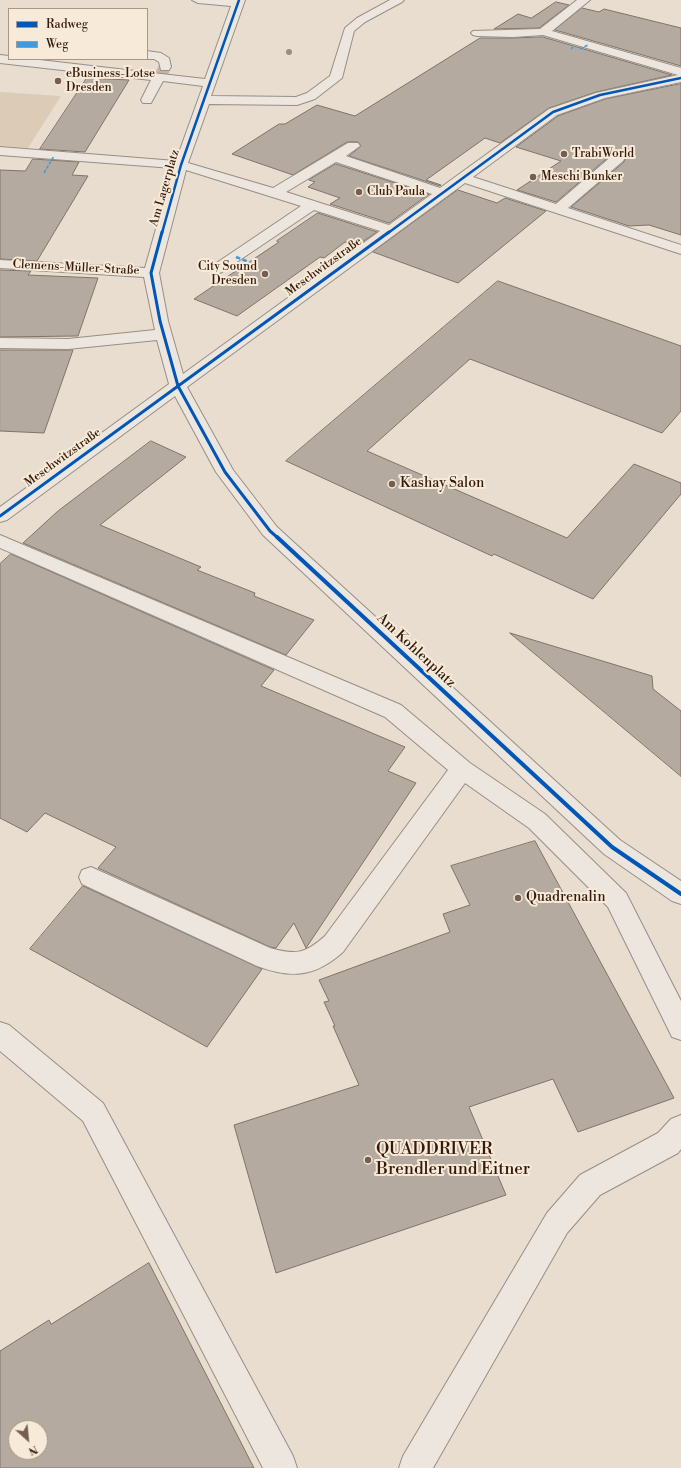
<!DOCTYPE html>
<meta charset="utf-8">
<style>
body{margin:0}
#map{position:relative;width:681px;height:1468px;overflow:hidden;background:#e8ddce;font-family:"Libre Bodoni",serif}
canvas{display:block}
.legend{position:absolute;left:8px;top:8px;width:140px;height:52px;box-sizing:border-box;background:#f7ead8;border:1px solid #a99686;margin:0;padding:5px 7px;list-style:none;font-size:12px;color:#34190c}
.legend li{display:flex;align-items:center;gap:8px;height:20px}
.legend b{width:20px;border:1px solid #a99686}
.north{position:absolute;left:8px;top:1420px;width:40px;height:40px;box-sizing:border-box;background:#f7ead8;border:1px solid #a99686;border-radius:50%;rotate:153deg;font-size:11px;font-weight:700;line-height:16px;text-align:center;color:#34190c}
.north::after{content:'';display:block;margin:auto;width:14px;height:18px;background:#735e50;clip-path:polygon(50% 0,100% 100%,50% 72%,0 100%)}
</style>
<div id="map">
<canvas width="681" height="1468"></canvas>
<ul class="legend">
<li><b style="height:5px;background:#0057b8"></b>Radweg</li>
<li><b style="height:5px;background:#3e9bde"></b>Weg</li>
</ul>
<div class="north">N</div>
</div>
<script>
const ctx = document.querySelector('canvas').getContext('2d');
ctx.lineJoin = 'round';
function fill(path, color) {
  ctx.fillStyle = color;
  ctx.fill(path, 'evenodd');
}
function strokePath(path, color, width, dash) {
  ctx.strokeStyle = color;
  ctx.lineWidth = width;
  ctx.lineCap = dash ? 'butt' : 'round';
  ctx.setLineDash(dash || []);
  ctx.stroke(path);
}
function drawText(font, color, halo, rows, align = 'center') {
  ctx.font = font + ' "Libre Bodoni",serif';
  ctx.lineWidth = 4;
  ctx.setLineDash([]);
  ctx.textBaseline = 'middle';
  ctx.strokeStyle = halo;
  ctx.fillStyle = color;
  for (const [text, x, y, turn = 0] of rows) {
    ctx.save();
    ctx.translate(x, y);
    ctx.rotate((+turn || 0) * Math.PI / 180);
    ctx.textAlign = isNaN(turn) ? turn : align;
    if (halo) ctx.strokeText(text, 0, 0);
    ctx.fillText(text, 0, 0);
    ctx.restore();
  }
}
const green = new Path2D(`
 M 0,92 L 61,96 L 28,148 L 0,146 Z`);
const building = new Path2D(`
 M 556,2 L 569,5 L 539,28 L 494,29 L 518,14 L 531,18 Z
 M 582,8 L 599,12 L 604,9 L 681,28 L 681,66 L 555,30 Z
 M 543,37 L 672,75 L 596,92 L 549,108 L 500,143 L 485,138 L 426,180 L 441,185 L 440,186 L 349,156 L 361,146 L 358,142 L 347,142 L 293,175 L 232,154 L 279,124 L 285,124 L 317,105 L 355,116 L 480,38 L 513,38 Z
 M 87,78 L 129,80 L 85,152 L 40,149 Z
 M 681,84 L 681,235 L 649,225 L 629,226 L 571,207 L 624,162 L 626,157 L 623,154 L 612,154 L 556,202 L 517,190 L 561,161 L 516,147 L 558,116 L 605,99 Z
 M 33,159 L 79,162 L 72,175 L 88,176 L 37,261 L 0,259 L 0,170 L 25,171 Z
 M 336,164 L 429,194 L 389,223 L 330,204 L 340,198 L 308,187 L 315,182 L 309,180 Z
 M 458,190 L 497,203 L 505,198 L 546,211 L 458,283 L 373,252 Z
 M 318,213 L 377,232 L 356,246 L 345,242 L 324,258 L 320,257 L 237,316 L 194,299 L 279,242 L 277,241 Z
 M 0,270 L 31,271 L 28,275 L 98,278 L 78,336 L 0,337 Z
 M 498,281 L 681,346 L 681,411 L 662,433 L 470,359 L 367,451 L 567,538 L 634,464 L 681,483 L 681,494 L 593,599 L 494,554 L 492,556 L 286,461 Z
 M 0,350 L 73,350 L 44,433 L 0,431 Z
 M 151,441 L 186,457 L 100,525 L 201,567 L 197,570 L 255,593 L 254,596 L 314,620 L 286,655 L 23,543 L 58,511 Z
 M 11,554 L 274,670 L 261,686 L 405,747 L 388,771 L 416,783 L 306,948 L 294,923 L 276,948 L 270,947 L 98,868 L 116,847 L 45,813 L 27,832 L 0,818 L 0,564 Z
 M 510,633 L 652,676 L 653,689 L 681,711 L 681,776 Z
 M 535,841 L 674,1098 L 578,1132 L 553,1079 L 469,1107 L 506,1195 L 276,1273 L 234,1125 L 359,1085 L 333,1026 L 335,1026 L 324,1002 L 329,1001 L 319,980 L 450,932 L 443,914 L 470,905 L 451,866 Z
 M 83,886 L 262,969 L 207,1047 L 30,949 Z
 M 149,1263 L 254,1468 L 0,1468 L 0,1351 L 49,1320 L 51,1324 ZM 16,1428 L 40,1428 L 40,1452 L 16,1452 Z`);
const minorTunnel = new Path2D(`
 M 161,75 L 165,67`);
const minor = new Path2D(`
 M 192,0 L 245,0 L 211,96 L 296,97 L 307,93 L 330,76 L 345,28 L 357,18 L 390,0 L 404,0 L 402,2 L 365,22 L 354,31 L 342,78 L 315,99 L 297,105 L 209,104 L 188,163 L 273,188 L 348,143 L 358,143 L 360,146 L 346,156 L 440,188 L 549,109 L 596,93 L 678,75 L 543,35 L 513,37 L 477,36 L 473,35 L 471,33 L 473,31 L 540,29 L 577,0 L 590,0 L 552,31 L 681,68 L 681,82 L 605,98 L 557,115 L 473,177 L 556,204 L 613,155 L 623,155 L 625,158 L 623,161 L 568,208 L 681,245 L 681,254 L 465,183 L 187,387 L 233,470 L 277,527 L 620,840 L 681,881 L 681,904 L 672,901 L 604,854 L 263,535 L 216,472 L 175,396 L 7,520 L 0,522 L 0,507 L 169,384 L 157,340 L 68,349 L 0,348 L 0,338 L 68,339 L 155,330 L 144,277 L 0,268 L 0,260 L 145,268 L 173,168 L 0,155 L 0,147 L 176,161 L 203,86 L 163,81 L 151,103 L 143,103 L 141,100 L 151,80 L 0,63 L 0,55 L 9,56 L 9,59 L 31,59 L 205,79 L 231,6 L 198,3 ZM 336,162 L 432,194 L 389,225 L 286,192 ZM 186,170 L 301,206 L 212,266 L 209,269 L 212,272 L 217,274 L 222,272 L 314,210 L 380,231 L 183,374 L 168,321 L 159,273 Z
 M 147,51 L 161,53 L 169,58 L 171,67 L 169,70 L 161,70 L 159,62 L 154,59 L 147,59 Z
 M 0,535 L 401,705 L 470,763 L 545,814 L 626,893 L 681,1001 L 681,1040 L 672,1037 L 608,907 L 529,828 L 465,783 L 343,952 C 315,977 292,979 257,966 L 82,884 L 79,877 L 82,870 L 91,867 L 270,948 C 296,955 305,954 325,936 L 448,770 L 385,717 L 0,548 Z
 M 0,1022 L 9,1025 L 103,1103 L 293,1456 L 297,1468 L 263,1468 L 83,1121 L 0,1051 Z
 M 681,1115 L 681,1149 L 678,1153 L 600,1195 L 567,1233 L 433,1468 L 399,1468 L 403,1456 L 547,1213 L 580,1175 L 658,1133 L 671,1119 Z`);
const quietFar1 = new Path2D(`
 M 571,49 L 573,47
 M 580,49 L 588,45
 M 44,173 L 54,156`);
const quiet = new Path2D(`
 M 236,257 L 249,262`);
const cyclewayFar2 = new Path2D(`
 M 162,233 L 181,165 L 239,0
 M 388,233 L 553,112 L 600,95 L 681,78`);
const cyclewayFar1 = new Path2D(`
 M 162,232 L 151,273 L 160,321 L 178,386 L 225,472 L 270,531 L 278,538
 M 0,516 L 389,232`);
const cycleway = new Path2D(`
 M 277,537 L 612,847 L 681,894`);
const trees = [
 [289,52]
];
const markers = [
 [58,81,4,"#735e50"],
 [564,154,4,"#735e50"],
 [533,177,4,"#735e50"],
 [359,192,4,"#735e50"],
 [265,274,4,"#735e50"],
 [392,484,4,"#735e50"],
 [518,898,4,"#735e50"],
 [368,1160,4,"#735e50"]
];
const farPoinames = [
 ["eBusiness-Lotse",66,74],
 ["Dresden",66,88],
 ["TrabiWorld",572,154],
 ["Meschi Bunker",541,177],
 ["Club Paula",367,192],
 ["City Sound",257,267,"right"],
 ["Dresden",257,281,"right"]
];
const farStreetnames = [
 ["Am Lagerplatz",165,188,-74],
 ["Meschwitzstraße",324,267,-36],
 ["Clemens-Müller-Straße",76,268,3],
 ["Meschwitzstraße",63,458,-36]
];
const poiNames = [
 ["Kashay Salon",400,484],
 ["Quadrenalin",526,898]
];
const streetNames = [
 ["Am Kohlenplatz",416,651,43]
];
const nearPoinames = [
 ["QUADDRIVER",376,1150],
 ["Brendler und Eitner",376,1170]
];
fill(green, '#dccbb7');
fill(building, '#b4aa9f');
strokePath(building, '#7e746a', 1);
strokePath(minorTunnel, '#c4b6a7', 12, [12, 6]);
strokePath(minor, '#988e84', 2);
fill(minor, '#ece6df');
strokePath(quietFar1, '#3e9bde', 1.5, [3.5, 1.5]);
strokePath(quiet, '#3e9bde', 2.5, [4.5, 2.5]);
strokePath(cyclewayFar2, '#0057b8', 2.5);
strokePath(cyclewayFar1, '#0057b8', 3);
strokePath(cycleway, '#0057b8', 4);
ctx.fillStyle = '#9f8c7d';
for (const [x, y] of trees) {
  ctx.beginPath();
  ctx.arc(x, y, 3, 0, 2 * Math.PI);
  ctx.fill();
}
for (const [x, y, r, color] of markers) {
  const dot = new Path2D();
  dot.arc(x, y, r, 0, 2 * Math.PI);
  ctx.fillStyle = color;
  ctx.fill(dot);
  strokePath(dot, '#f7ead8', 1.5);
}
drawText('12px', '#34190c', '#f7ead8', farPoinames, 'left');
drawText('12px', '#34190c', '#f7ead8', farStreetnames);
drawText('14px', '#34190c', '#f7ead8', poiNames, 'left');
drawText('14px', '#34190c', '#f7ead8', streetNames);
drawText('17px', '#34190c', '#f7ead8', nearPoinames, 'left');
</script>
